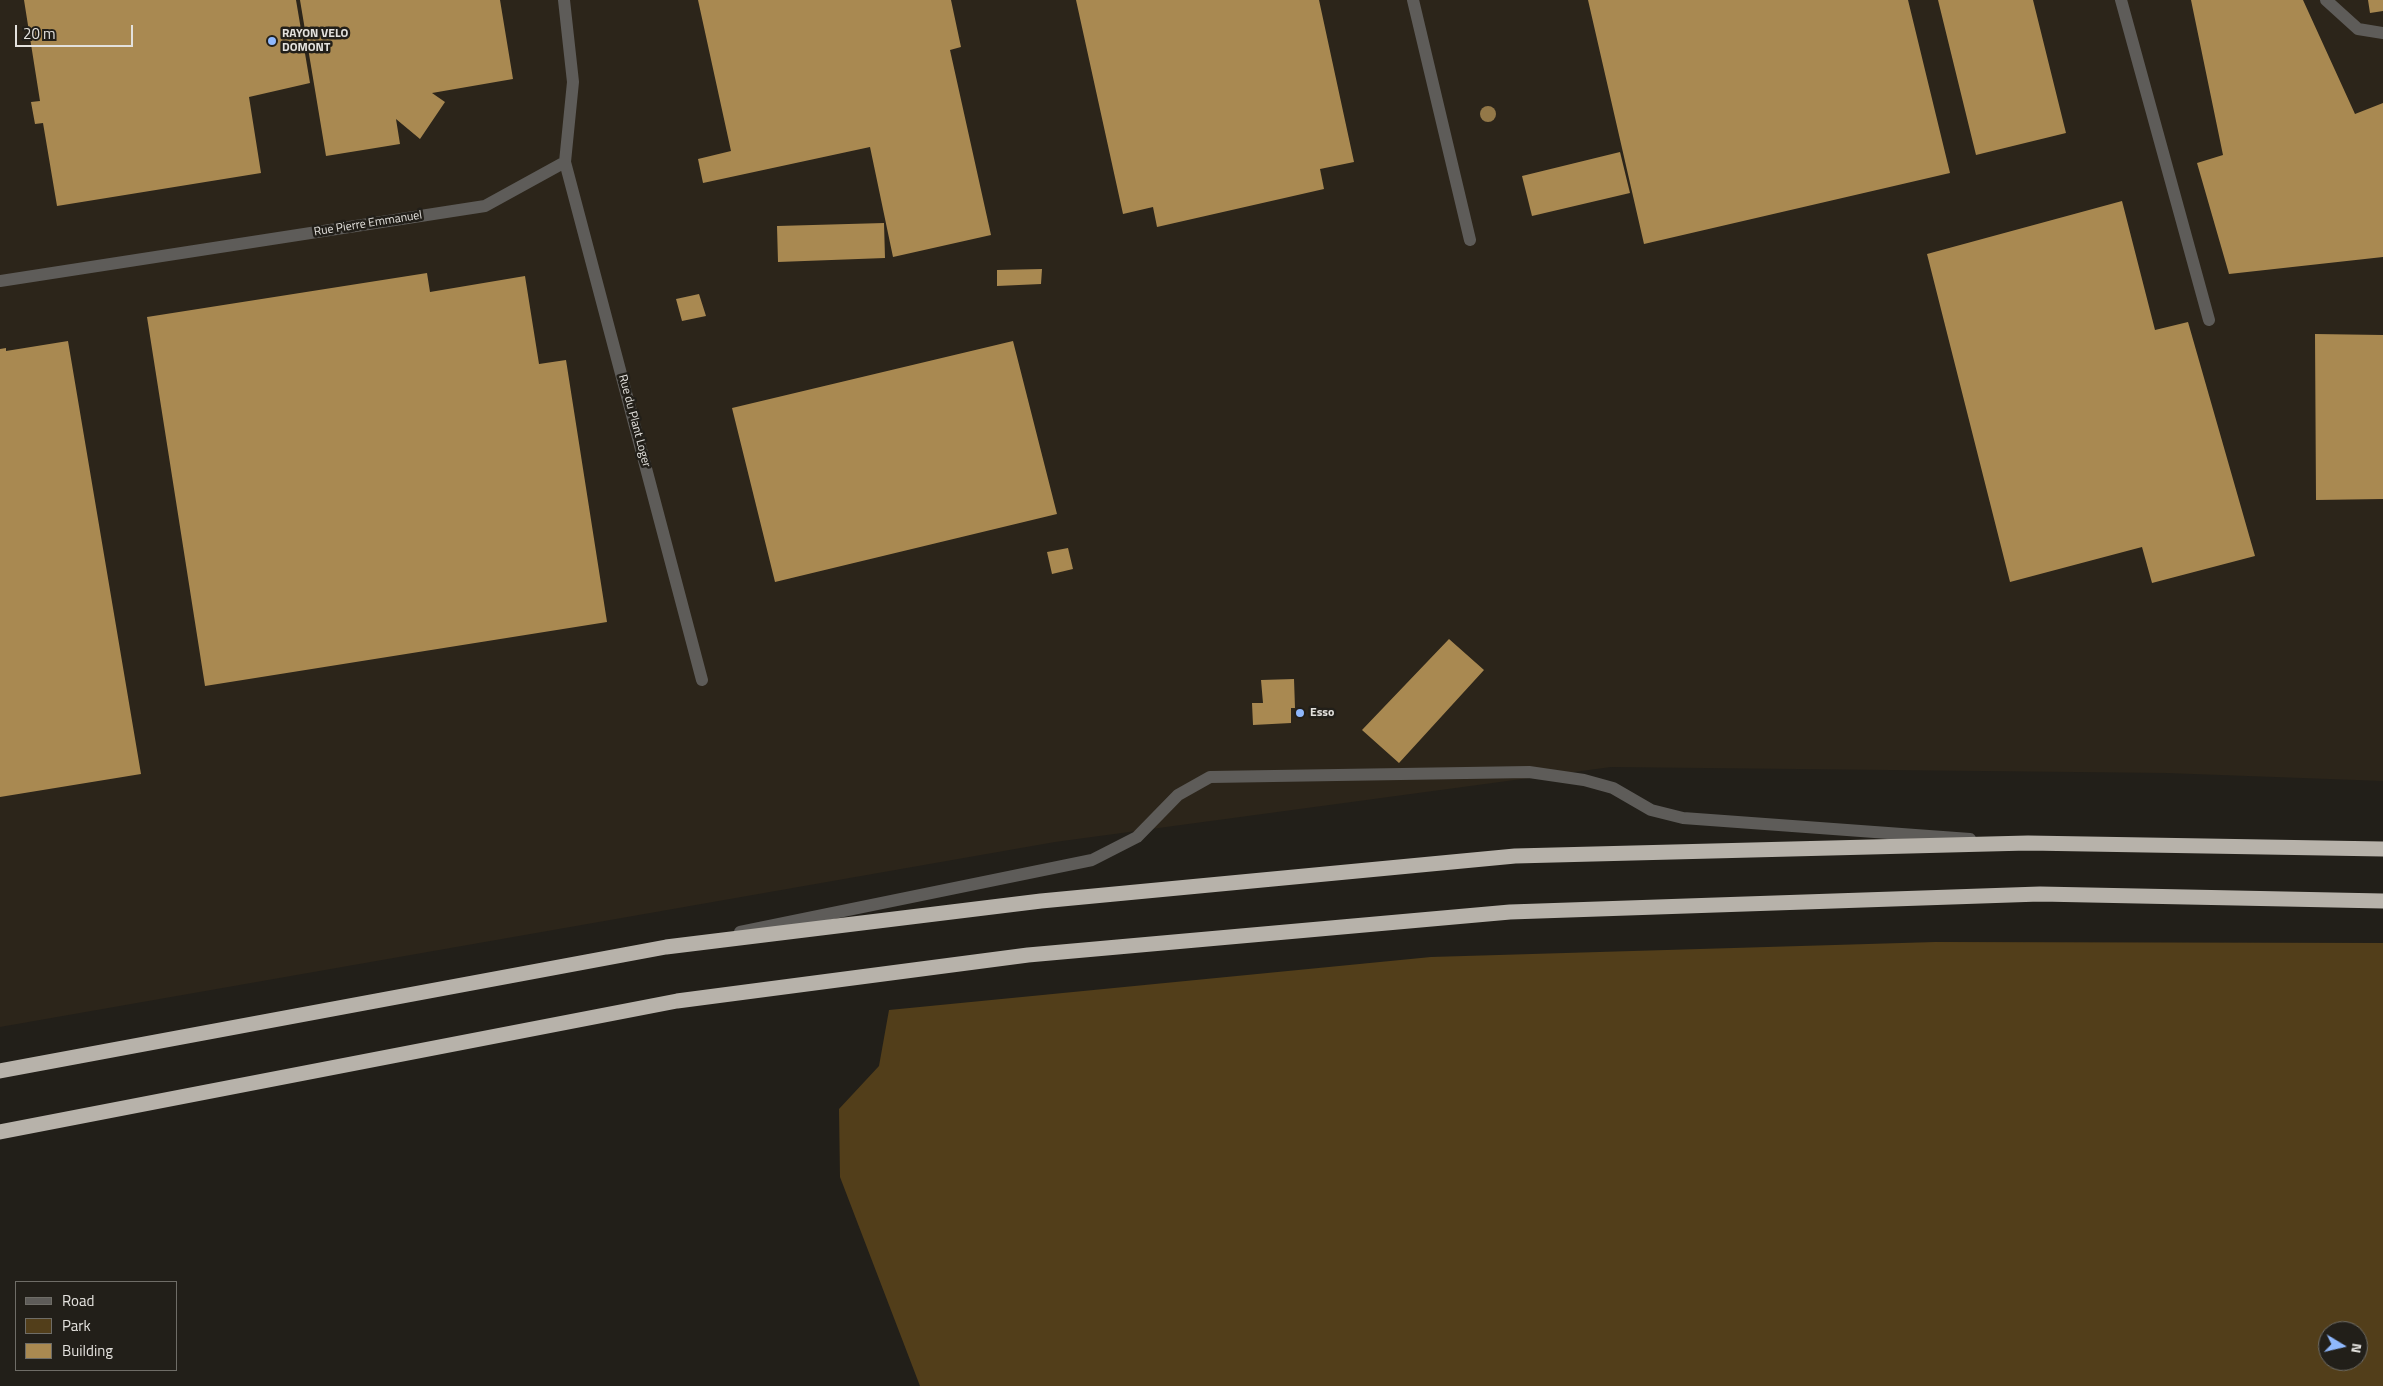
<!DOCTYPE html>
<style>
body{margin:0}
#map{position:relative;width:2383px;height:1386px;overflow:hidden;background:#221f19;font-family:"Titillium Web",sans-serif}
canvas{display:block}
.legend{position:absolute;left:15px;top:1281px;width:162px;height:90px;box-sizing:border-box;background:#221f19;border:1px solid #6f6d67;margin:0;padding:6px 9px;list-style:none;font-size:15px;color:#e3e1dd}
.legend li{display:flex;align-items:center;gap:10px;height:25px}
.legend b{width:25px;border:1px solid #6f6d67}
.north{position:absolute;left:2318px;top:1321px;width:50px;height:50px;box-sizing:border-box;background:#221f19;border:1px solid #6f6d67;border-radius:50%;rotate:99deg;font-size:14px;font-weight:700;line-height:20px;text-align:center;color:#e3e1dd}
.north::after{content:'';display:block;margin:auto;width:18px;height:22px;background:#8fb8fd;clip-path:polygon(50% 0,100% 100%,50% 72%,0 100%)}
.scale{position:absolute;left:15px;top:25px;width:118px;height:22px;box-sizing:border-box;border:2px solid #e3e1dd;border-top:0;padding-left:6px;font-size:15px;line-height:18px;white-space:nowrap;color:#e3e1dd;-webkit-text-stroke:4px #221f19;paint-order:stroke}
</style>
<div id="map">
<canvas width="2383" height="1386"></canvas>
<ul class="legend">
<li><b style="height:6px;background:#5e5c59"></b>Road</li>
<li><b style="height:14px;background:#523e1a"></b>Park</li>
<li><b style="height:14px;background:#a98951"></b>Building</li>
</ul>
<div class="north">N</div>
<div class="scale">20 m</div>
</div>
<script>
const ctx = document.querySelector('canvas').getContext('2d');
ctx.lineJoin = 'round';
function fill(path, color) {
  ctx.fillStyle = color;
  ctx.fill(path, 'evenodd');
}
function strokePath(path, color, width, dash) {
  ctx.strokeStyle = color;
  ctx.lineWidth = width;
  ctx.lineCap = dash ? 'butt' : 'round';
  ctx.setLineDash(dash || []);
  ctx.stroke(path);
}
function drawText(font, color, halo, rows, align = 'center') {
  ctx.font = font + ' "Titillium Web",sans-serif';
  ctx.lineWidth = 5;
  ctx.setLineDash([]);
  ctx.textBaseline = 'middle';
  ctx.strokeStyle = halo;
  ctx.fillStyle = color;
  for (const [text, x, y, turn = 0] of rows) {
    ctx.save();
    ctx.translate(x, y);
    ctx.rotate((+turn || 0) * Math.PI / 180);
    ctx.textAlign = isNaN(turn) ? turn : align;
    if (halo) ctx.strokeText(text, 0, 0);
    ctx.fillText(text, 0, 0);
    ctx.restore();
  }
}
const built = new Path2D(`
 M 0,0 L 2383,0 L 2383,781 L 2166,773 L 1611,767 L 1055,842 L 0,1027 Z`);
const green = new Path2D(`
 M 1935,942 L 2383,943 L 2383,1386 L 920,1386 L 840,1177 L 839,1109 L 879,1066 L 889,1010 L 1431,957 ZM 2328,1331 L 2358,1331 L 2358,1361 L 2328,1361 Z`);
const building = new Path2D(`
 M 24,0 L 296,0 L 310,83 L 249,97 L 261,173 L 57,206 L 43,123 L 35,124 L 31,102 L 40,101 Z
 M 300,0 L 500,0 L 513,79 L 432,93 L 445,102 L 420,139 L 396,119 L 400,144 L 326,156 Z
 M 698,0 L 951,0 L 961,47 L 950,50 L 991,235 L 893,257 L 870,147 L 703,183 L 698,159 L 731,151 Z
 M 1076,0 L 1319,0 L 1354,162 L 1320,169 L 1324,189 L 1157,227 L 1153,207 L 1123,214 Z
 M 1588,0 L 1908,0 L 1950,173 L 1644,244 Z
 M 1938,0 L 2033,0 L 2066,133 L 1976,155 Z
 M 2191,0 L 2303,0 L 2355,114 L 2383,103 L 2383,257 L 2229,274 L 2197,163 L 2223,155 Z
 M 2368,0 L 2383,0 L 2383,11 L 2370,13 Z
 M 1620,152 L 1630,193 L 1532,216 L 1522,176 Z
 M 2122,201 L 2155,330 L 2188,322 L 2255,556 L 2152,583 L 2142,547 L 2010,582 L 1927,254 Z
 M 884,223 L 885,258 L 778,262 L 777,226 Z
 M 1042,269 L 1041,284 L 997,286 L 997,270 Z
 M 427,273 L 430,292 L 525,276 L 539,364 L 566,360 L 607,622 L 205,686 L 147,317 Z
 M 699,294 L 706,316 L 682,321 L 676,299 Z
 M 2315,334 L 2383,335 L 2383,499 L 2316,500 Z
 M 68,341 L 141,774 L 0,797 L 0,349 L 6,348 L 6,351 Z
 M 1013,341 L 1057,514 L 775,582 L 732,408 Z
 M 1068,548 L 1073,569 L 1052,574 L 1047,552 Z
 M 1449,639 L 1484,670 L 1399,763 L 1362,730 Z
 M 1294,679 L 1295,708 L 1291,708 L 1291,723 L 1253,725 L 1252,703 L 1263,703 L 1261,680 Z`);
const minor = new Path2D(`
 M 1413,0 L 1470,240
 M 2121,0 L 2209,320
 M 2326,0 L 2358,29 L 2383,33
 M 565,162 L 702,680
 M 0,281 L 485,206 L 565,162 L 573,82 L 564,0
 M 740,932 L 1092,860 L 1137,837 L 1178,795 L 1210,777 L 1529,772 L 1584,780 L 1613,788 L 1651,810 L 1683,818 L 1970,839`);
const highway = new Path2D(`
 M 0,1071 L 666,947 L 1041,901 L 1515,856 L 2028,843 L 2383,849
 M 0,1132 L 677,1001 L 1028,955 L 1510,912 L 2040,894 L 2383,901`);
const trees = [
 [1488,114]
];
const markers = [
 [272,41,5,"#8fb8fd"],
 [1300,713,5,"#8fb8fd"]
];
const poiNames = [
 ["RAYON VELO",282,34],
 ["DOMONT",282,48],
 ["Esso",1310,713]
];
const streetNames = [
 ["Rue Pierre Emmanuel",368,224,-9],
 ["Rue du Plant Loger",634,421,75]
];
fill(built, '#2c251a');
fill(green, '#523e1a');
fill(building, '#a98951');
strokePath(minor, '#5e5c59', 12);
strokePath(highway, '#b7b2aa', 15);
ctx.fillStyle = '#937848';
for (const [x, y] of trees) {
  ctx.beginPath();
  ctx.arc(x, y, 8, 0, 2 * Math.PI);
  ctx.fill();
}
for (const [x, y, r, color] of markers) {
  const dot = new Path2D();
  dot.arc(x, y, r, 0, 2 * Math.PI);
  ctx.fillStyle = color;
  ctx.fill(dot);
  strokePath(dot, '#221f19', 2);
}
drawText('bold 12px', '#e3e1dd', '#221f19', poiNames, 'left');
drawText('12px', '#e3e1dd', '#221f19', streetNames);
</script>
